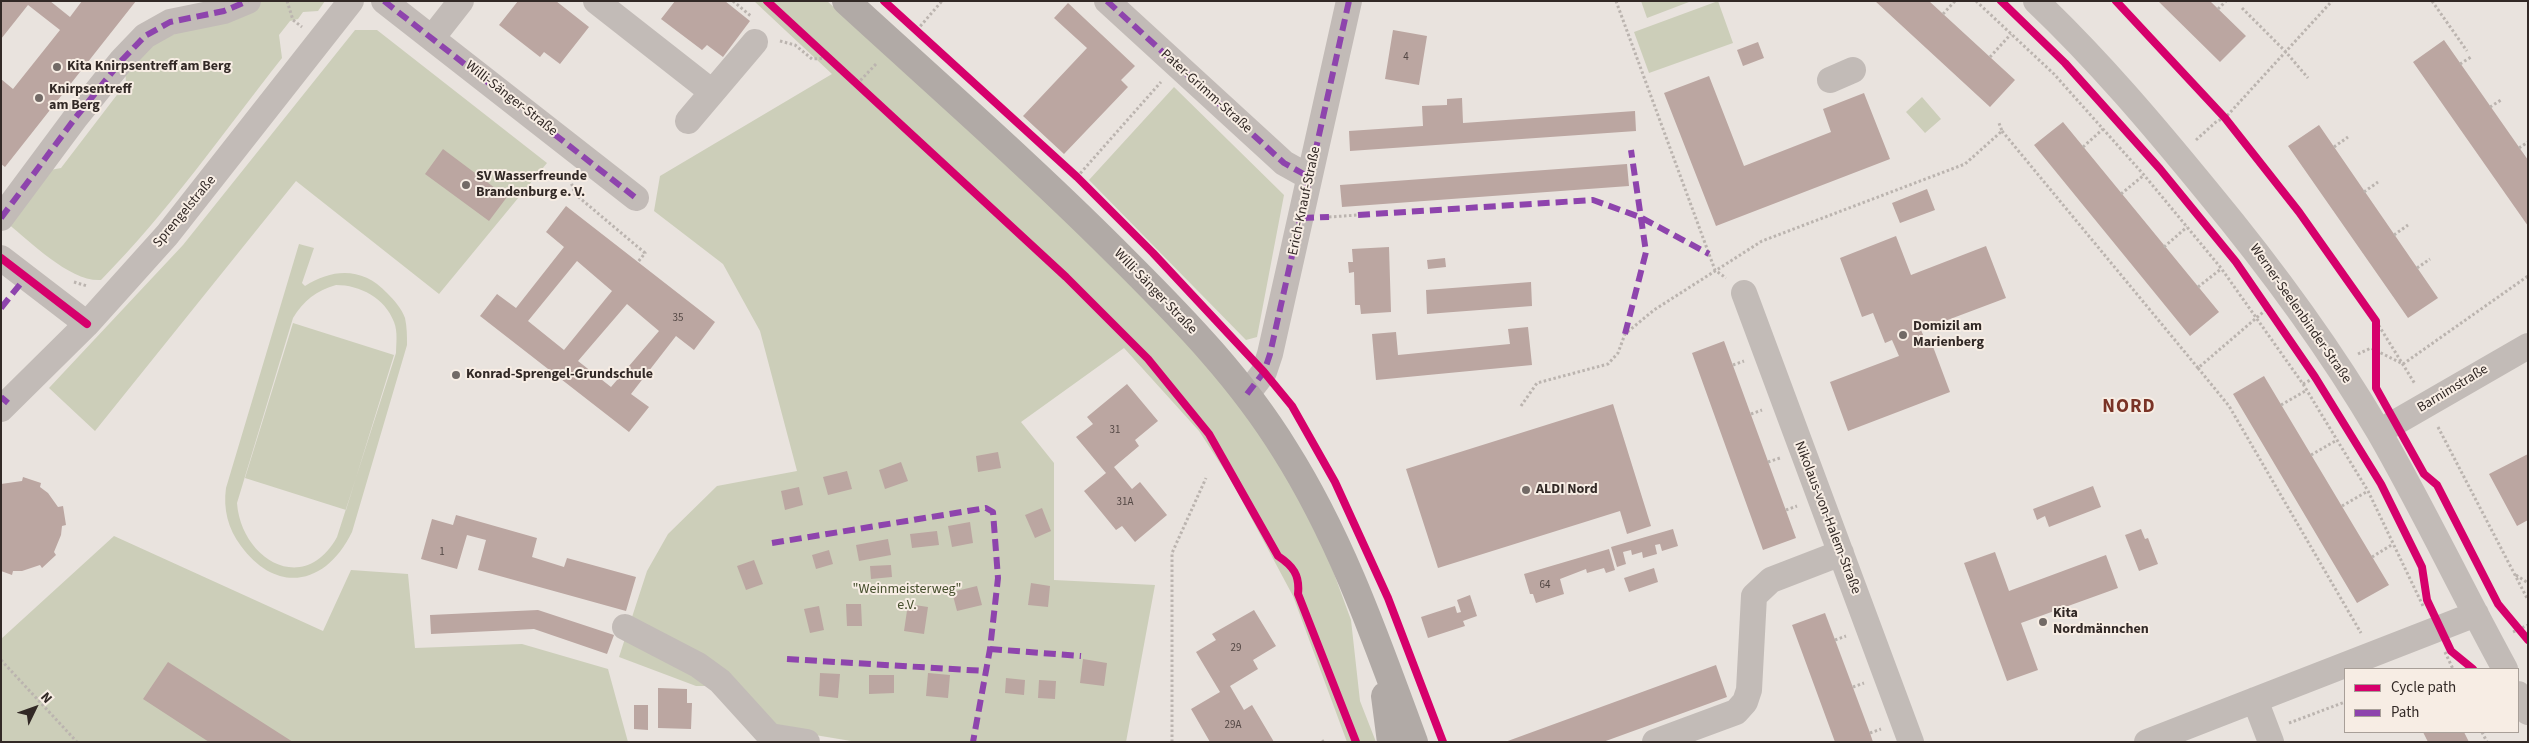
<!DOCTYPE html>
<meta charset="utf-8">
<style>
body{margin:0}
#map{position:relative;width:2529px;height:743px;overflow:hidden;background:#e9e3de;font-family:"Source Sans 3",sans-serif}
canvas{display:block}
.frame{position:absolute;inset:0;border:2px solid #322926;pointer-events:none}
.legend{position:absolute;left:2344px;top:668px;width:175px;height:65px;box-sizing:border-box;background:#f7ede4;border:1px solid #a89f98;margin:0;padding:6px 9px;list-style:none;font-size:15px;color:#322926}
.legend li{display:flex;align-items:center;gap:10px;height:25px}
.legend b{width:25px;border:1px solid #a89f98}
.north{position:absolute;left:10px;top:683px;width:50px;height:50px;-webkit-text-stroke:4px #f7ede4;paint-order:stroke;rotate:48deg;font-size:14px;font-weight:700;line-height:20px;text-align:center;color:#322926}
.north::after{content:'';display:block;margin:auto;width:18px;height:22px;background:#322926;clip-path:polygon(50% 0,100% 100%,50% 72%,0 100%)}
</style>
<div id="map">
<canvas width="2529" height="743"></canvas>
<div class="frame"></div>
<ul class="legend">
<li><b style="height:6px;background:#d6006c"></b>Cycle path</li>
<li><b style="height:6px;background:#8e44ad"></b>Path</li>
</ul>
<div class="north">N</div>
</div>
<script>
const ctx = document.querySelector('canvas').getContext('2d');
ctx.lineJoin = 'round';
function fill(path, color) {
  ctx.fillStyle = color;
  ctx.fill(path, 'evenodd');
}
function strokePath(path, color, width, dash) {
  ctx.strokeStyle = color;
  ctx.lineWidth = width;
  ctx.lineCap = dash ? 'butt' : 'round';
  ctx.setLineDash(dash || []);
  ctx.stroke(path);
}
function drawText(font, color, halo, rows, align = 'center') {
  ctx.font = font + ' "Source Sans 3",sans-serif';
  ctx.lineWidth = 4;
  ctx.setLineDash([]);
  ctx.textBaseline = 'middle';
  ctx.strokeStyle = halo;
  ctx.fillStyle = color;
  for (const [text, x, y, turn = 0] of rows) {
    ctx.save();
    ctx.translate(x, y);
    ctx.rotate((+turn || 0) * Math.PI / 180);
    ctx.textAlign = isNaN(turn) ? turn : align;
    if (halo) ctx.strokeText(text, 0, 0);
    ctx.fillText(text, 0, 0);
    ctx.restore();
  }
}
const green = new Path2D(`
 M 260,1 L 325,1 L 318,11 L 303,12 L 298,19 L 290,21 L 279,35 L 282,58 C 223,133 168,212 101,280 C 70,282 31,242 7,223 L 45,171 L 61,168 L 126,83 L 125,68 L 146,45 Z
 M 754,1 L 827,1 L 1031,185 L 1202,357 L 1261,432 L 1321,538 L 1351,620 L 1360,701 L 1376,742 L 1347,742 L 1293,596 L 1231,480 L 1199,431 L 1124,348 L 1021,422 L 1054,463 L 1054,580 L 1155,585 L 1126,742 L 857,742 L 767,727 L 714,686 L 696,686 L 619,657 L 647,571 L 668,534 L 717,486 L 797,471 L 760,331 L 723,264 L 654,211 L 660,176 L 832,74 Z
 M 1641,1 L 1688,1 L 1689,2 L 1647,18 Z
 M 1718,1 L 1733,43 L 1649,73 L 1634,32 Z
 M 355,30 L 377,30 L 547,163 L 439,294 L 296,181 L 95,431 L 49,388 L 183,245 Z
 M 1174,87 L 1284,195 L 1257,337 L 1246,340 L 1089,180 Z
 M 1922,97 L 1941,119 L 1925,133 L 1906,112 Z
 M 299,244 L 314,248 L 302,283 L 305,286 C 333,268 363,267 387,293 C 394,300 402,309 405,318 C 407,327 407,336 407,345 L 352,532 C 327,584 278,596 241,546 C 228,529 223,509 226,488 ZM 336,285 C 360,285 385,298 394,322 C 398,332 396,344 396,353 L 337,537 C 304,597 241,559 237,503 L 293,318 C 303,301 317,290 336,285 Z
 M 293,323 L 394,355 L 346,510 L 245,478 Z
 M 114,536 L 323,631 L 351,570 L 408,574 L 415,648 L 522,644 L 608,669 L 628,742 L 1,742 L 1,639 Z`);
const building = new Path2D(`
 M 1,1 L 50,1 L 70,17 L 82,1 L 136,1 L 5,167 L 1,164 L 1,79 L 13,89 L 60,30 L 28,5 L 1,39 Z
 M 518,1 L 556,1 L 589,27 L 560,64 L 544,52 L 540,57 L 499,25 Z
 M 675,1 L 725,1 L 750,21 L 723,57 L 707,45 L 702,50 L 661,19 Z
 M 1875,1 L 1929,1 L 2015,80 L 1990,107 Z
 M 2158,1 L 2210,1 L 2246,36 L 2220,62 Z
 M 1068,3 L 1135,66 L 1121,80 L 1128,87 L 1064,154 L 1023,116 L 1087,48 L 1054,18 Z
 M 1393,30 L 1427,36 L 1419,85 L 1385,79 Z
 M 2444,40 L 2528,160 L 2528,226 L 2413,62 Z
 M 1758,42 L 1764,58 L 1743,66 L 1737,50 Z
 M 1709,76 L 1744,166 L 1831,132 L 1823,109 L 1864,93 L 1890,159 L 1716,226 L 1664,93 Z
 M 1462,98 L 1463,123 L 1635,111 L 1636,131 L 1350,151 L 1349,131 L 1423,126 L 1422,106 L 1447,105 L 1447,99 Z
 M 2063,122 L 2219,312 L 2190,336 L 2034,145 Z
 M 2319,125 L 2438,298 L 2408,318 L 2288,146 Z
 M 443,149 L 507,197 L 489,221 L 425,174 Z
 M 1627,164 L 1629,186 L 1342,207 L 1340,185 Z
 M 1927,189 L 1935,210 L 1900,223 L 1892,203 Z
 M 566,206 L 715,322 L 694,350 L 676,336 L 631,394 L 649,407 L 629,432 L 480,316 L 497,294 L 516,308 L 564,247 L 546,232 ZM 577,261 L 612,291 L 564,350 L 528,321 ZM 627,304 L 659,331 L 611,387 L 578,361 Z
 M 1896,236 L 1911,275 L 1986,246 L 2006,298 L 1921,330 L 1928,346 L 1932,344 L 1950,392 L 1848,431 L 1830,382 L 1899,356 L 1892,340 L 1885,343 L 1873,313 L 1862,317 L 1840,258 Z
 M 1389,247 L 1391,312 L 1361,314 L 1360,305 L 1355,305 L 1354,272 L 1349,273 L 1348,262 L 1353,262 L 1352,249 Z
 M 1445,258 L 1446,267 L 1428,269 L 1427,260 Z
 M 1531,282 L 1532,306 L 1427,314 L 1426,290 Z
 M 1528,327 L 1532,365 L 1376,380 L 1372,334 L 1396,332 L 1398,355 L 1510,344 L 1508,329 Z
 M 1724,341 L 1796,538 L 1763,550 L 1692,353 Z
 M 2264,376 L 2389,585 L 2357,603 L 2233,394 Z
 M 1127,384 L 1158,421 L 1135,440 L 1139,446 L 1114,467 L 1132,489 L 1140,482 L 1167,515 L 1135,542 L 1122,526 L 1116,530 L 1084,491 L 1106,473 L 1076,437 L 1093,424 L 1087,417 Z
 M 1613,404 L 1651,526 L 1627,534 L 1620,511 L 1438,568 L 1406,469 Z
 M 998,452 L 1001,468 L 978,472 L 976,456 Z
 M 2528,454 L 2528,520 L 2517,526 L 2489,474 Z
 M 901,462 L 908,481 L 885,489 L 879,470 Z
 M 847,471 L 852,489 L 828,495 L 823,477 Z
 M 23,477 L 41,483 L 40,487 L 48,493 L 58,507 L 63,506 L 66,525 L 62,526 L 61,535 L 54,552 L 56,555 L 42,568 L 40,565 L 22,571 L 13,571 L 12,575 L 1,571 L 1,484 L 22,481 Z
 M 2093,486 L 2101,507 L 2049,527 L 2045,516 L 2037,520 L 2033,509 Z
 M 799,487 L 803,505 L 785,510 L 781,491 Z
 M 1042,508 L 1051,531 L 1035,538 L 1025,515 Z
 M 456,515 L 537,538 L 532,557 L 564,567 L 567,558 L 636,577 L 626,611 L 478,570 L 486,540 L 467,535 L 457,569 L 421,559 L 432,519 L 453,525 Z
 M 970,522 L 973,543 L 952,547 L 948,526 Z
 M 1673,529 L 1678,546 L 1662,551 L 1660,544 L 1655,545 L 1657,554 L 1643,558 L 1642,552 L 1632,555 L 1631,550 L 1623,552 L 1626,564 L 1617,567 L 1611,547 Z
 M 2141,529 L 2145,539 L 2148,538 L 2158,564 L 2139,571 L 2125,535 Z
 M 937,531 L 939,545 L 912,548 L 910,534 Z
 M 888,539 L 891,555 L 859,561 L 856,545 Z
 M 1609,549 L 1615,570 L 1606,573 L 1604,568 L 1587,573 L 1586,569 L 1560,579 L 1564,594 L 1536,603 L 1533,594 L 1530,594 L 1524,574 Z
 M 829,550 L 833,564 L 816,569 L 812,555 Z
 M 1995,552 L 2009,591 L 2106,555 L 2118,588 L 2021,623 L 2038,670 L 2007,681 L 1964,563 Z
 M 754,560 L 763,584 L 746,590 L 737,566 Z
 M 891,565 L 892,577 L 871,579 L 870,566 Z
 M 1654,568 L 1658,582 L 1629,592 L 1624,578 Z
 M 1031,583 L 1050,586 L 1048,607 L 1028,605 Z
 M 977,586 L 982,605 L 957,611 L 952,592 Z
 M 1470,595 L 1477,616 L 1463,621 L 1465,626 L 1428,638 L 1421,617 L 1455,606 L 1457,613 L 1461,612 L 1457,600 Z
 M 846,604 L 861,604 L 862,626 L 847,626 Z
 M 908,604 L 928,607 L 924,634 L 904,631 Z
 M 819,606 L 824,630 L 810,633 L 804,609 Z
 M 538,610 L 614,635 L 607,654 L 534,629 L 431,634 L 430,615 Z
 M 1254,610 L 1276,646 L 1253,660 L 1258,669 L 1230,686 L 1244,710 L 1252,705 L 1274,742 L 1210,742 L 1191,709 L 1220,692 L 1196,652 L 1216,640 L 1212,634 Z
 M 1825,613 L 1870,733 L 1873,742 L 1835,742 L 1792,625 Z
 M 1083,659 L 1107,663 L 1104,686 L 1080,683 Z
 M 168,662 L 293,742 L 209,742 L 143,699 Z
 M 1716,665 L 1727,697 L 1603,742 L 1505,742 Z
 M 820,673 L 840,674 L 838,698 L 819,696 Z
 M 928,673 L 950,675 L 948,698 L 926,696 Z
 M 869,675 L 894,675 L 894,693 L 869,694 Z
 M 1006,678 L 1025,680 L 1024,695 L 1005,693 Z
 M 1039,680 L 1056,681 L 1055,699 L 1038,698 Z
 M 658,688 L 687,689 L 687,703 L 692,703 L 691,729 L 658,728 Z
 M 634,705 L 648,705 L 648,730 L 634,729 Z
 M 2423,732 L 2464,732 L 2469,742 L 2428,742 Z`);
const path = new Path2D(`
 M 287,1 L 293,20 L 302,27
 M 733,1 L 752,17
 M 1616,1 L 1709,254 L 1715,270 L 1726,278
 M 1976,1 L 2054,74 L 2144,175 L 2221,268 L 2303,384 L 2337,440 L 2368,491 L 2424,608
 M 2432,1 L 2467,51
 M 2242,8 L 2285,51 L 2308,78
 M 2218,9 L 2226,1
 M 1943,14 L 1955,1
 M 917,30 L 942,1
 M 780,41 L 795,45 L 812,59 L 828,58
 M 1990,57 L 2011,34
 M 2460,64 L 2471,57
 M 857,84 L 877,63
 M 2490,107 L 2501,100
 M 2002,131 L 2198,368 L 2268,308
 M 2196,140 L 2217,121 L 2225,118 L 2332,1
 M 2083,147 L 2103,129
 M 2334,147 L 2348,137
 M 2519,148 L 2528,142
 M 1077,177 L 1161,82
 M 570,179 L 575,194 L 645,253 L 638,262
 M 2364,192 L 2378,182
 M 2121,194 L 2144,175
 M 1329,217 L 1358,215
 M 2394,235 L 2408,225
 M 2164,247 L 2187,227
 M 2417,268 L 2430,259
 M 74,282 L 87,286
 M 2198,287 L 2221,269
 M 2376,321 L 2415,384
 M 2358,354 L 2371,348 L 2403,364 L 2528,276
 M 1733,365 L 1744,361
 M 2198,368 L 2229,406 L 2361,633
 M 2303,384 L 2316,377
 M 2281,405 L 2307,390
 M 1521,406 L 1537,383 L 1608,364 L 1618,353 L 1625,334 L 1654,310 L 1762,241 L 1965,164 L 2002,131 L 1999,123
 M 1751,414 L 1762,410
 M 2438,427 L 2528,600
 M 2311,455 L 2337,440
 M 1768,462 L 1780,458
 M 2342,506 L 2368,491
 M 1786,510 L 1797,506
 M 2372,557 L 2393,544
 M 2516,575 L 2528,583
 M 2513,632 L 2528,625
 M 1835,640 L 1846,636
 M 2445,652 L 2453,669
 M 1,660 L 77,742
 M 1853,687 L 1864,683
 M 2289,723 L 2345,702
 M 2482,732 L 2487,742
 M 1870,733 L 1881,729
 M 1172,742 L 1172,553 L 1206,478
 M 1322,742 L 1325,740`);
const minor = new Path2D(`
 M 384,1 L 636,198
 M 596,1 L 712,92
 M 1107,1 L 1284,163 L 1309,177
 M 2036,1 C 2098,60 2153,125 2207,191 C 2270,267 2329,347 2379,432 C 2424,510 2462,591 2505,669
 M 432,38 L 461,1
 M 1830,80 L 1853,70
 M 688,121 L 755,42
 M 1,218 L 76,117 L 122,60 L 145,36 L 170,22 L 224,11 L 248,1
 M 1,258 L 87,324
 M 1744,293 L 1911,742
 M 1247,394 L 1264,372 L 1270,354 L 1349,1
 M 1,409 L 87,324 L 167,235 L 351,1
 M 2379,432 L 2528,346
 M 625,627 L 698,665 L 720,681 L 770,736 L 807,742
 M 2518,694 L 2528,712
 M 2255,700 L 2271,742
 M 1655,742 L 1736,712 L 1745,702 L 1749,690 L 1754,596 L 1771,580 L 1841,553
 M 2147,742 L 2476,614`);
const major = new Path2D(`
 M 846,1 C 941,88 1038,173 1128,264 C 1186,322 1242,380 1285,450 C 1342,540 1377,642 1414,742
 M 1385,696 L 1391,742`);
const quiet = new Path2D(`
 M 384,1 L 636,198
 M 1107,1 L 1284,163 L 1309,177
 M 1358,215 L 1593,200 L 1640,217 L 1709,254
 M 1,218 L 76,117 L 122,60 L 145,36 L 170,22 L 224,11 L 248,1
 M 1302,218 L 1329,217
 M 1,308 L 26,277
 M 1625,334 L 1646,252 L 1631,150
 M 1247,394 L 1264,372 L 1270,354 L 1349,1
 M 1,397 L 8,403
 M 772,543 L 986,508 L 993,512 L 998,578 L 990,649 L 973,742
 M 990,649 L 1081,656
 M 787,659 L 985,671`);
const cycleway = new Path2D(`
 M 767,1 L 1066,277 L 1148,359 L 1209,434 L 1278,556 C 1293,566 1300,575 1298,594 L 1356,742
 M 884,1 L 1077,177 L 1153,253 L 1264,372 L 1292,406 L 1335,482 L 1388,598 L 1443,742
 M 2001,1 L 2065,63 L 2160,169 L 2236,262 L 2315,377 L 2381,484 L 2422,567 L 2427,600 L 2451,651 L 2473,669
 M 2116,1 L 2225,118 L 2299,212 L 2376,321 L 2376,388 L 2424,474 L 2437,485 L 2498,604 L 2528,640
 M 1,258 L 87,324`);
const markers = [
 [57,67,5,"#726a66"],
 [39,98,5,"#726a66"],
 [466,185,5,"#726a66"],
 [1903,335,5,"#726a66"],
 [456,375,5,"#726a66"],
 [1526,490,5,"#726a66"],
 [2043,622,5,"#726a66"]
];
const numberNames = [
 ["4",1406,58],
 ["35",678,319],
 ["31",1115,431],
 ["31A",1125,503],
 ["1",442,553],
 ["64",1545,586],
 ["29",1236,649],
 ["29A",1233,726]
];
const poiNames = [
 ["Kita Knirpsentreff am Berg",67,67],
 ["Knirpsentreff",49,90],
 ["am Berg",49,106],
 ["SV Wasserfreunde",476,177],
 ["Brandenburg e. V.",476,193],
 ["Domizil am",1913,327],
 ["Marienberg",1913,343],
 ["Konrad-Sprengel-Grundschule",466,375],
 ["ALDI Nord",1536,490],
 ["Kita",2053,614],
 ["Nordmännchen",2053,630]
];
const streetNames = [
 ["Pater-Grimm-Straße",1206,92,42],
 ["Willi-Sänger-Straße",511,99,38],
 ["Erich-Knauf-Straße",1305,201,-78],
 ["Sprengelstraße",185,212,-50],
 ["Willi-Sänger-Straße",1155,292,46],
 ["Werner-Seelenbinder-Straße",2300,314,55],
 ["Barnimstraße",2453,389,-31],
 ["Nikolaus-von-Halem-Straße",1827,518,69]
];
const parkNames = [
 ["\"Weinmeisterweg\"",907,590],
 ["e.V.",907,606]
];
const districtNames = [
 ["NORD",2129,408]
];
fill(green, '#ccceb9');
fill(building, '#bba6a1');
strokePath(path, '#bbb4af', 3, [2.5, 2.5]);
strokePath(minor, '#c2bbb7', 26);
strokePath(major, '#b1aaa6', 28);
strokePath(quiet, '#8e44ad', 6, [12, 6]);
strokePath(cycleway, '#d6006c', 8);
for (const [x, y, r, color] of markers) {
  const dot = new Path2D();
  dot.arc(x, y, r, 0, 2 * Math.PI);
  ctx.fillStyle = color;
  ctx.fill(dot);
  strokePath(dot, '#f7ede4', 2);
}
drawText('11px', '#544845', null, numberNames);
drawText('bold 14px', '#322926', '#f7ede4', poiNames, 'left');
drawText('14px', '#322926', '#f7ede4', streetNames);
drawText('14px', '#454e2c', '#f7ede4', parkNames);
ctx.letterSpacing = '1px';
drawText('bold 19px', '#7a3326', '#f7ede4', districtNames);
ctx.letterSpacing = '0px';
</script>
